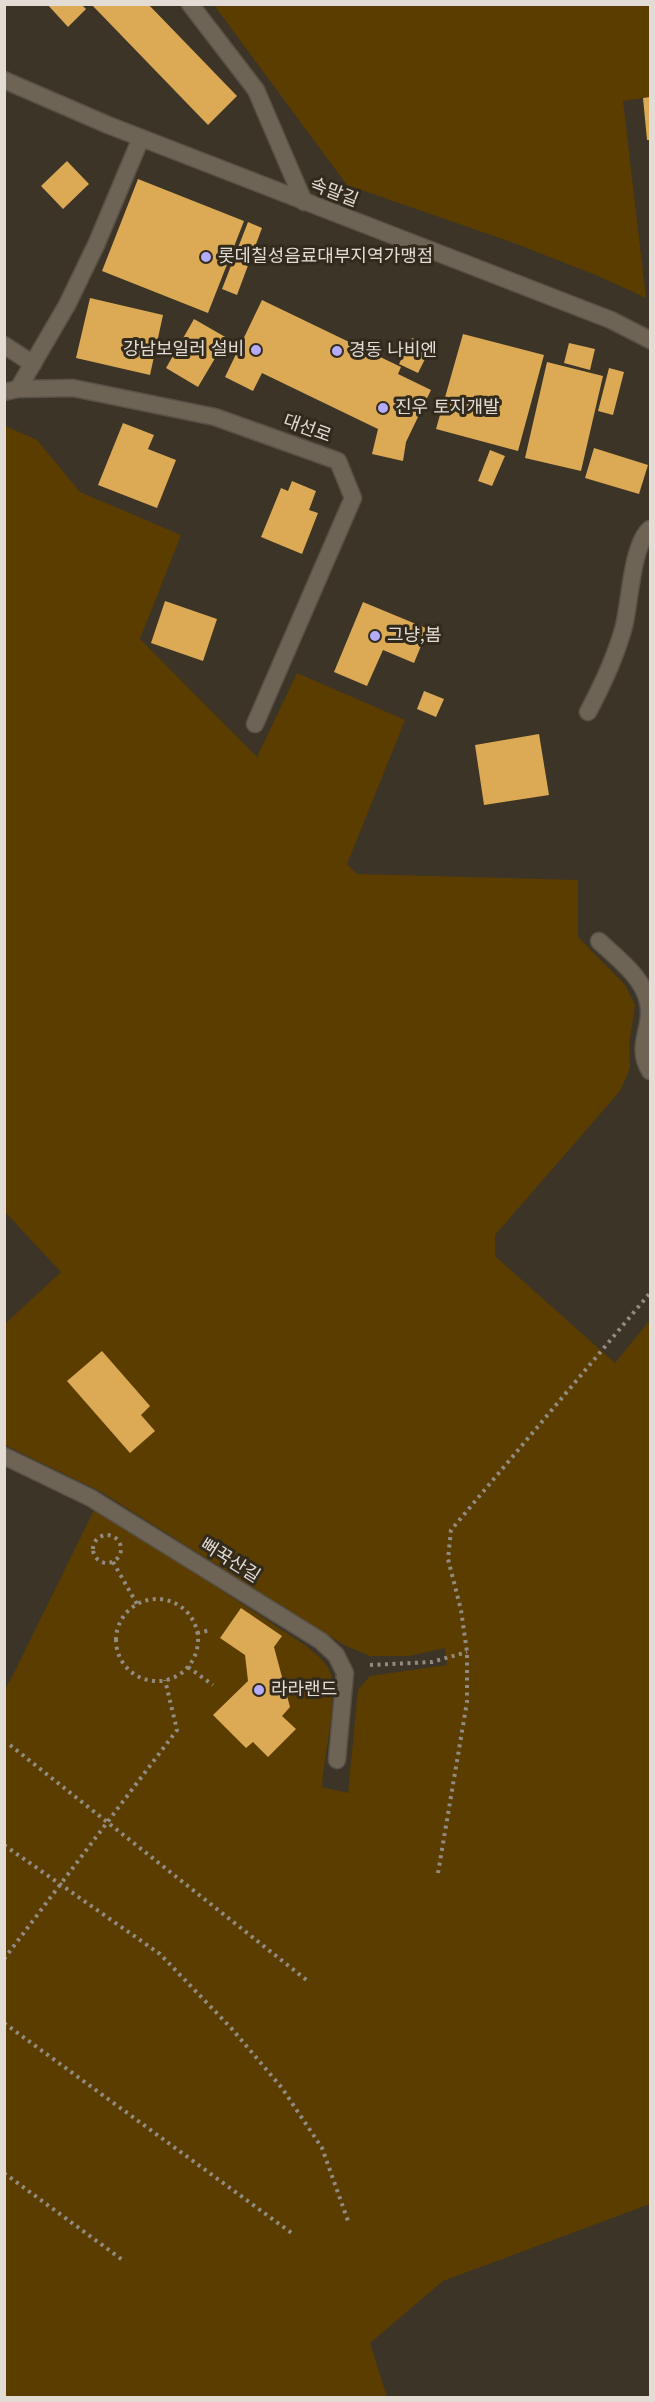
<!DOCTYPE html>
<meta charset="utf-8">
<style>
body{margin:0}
#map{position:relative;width:655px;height:2402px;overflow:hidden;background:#3c3427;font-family:"Libre Baskerville",serif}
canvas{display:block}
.frame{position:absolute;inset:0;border:6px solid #e2dcd5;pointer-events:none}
</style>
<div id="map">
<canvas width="655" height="2402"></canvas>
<div class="frame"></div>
</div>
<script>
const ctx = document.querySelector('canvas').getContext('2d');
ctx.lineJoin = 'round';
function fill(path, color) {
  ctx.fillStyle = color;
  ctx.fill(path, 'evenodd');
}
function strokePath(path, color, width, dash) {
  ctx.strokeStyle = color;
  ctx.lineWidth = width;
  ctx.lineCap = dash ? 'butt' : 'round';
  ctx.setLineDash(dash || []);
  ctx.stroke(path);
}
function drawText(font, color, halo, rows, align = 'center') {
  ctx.font = font + ' "Libre Baskerville","Noto Sans KR",serif';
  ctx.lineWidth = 6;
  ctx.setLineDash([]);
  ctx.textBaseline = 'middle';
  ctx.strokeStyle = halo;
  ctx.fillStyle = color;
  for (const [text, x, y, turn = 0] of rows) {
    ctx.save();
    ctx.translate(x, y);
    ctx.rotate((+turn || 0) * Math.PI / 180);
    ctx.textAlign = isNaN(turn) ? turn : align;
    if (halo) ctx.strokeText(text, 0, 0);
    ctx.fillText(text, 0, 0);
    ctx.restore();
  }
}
const green = new Path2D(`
 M 214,5 L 650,5 L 650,97 L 623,101 L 646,298 L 598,276 L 514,243 L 347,185 Z
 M 5,426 L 37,440 L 80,492 L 181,535 L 140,639 L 257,757 L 297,673 L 405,720 L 347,864 L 357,874 L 578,880 L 578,937 L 625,985 L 635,1005 L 629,1044 L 630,1068 L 620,1091 L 495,1235 L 495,1256 L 615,1363 L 650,1320 L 650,2204 L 443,2281 L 370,2343 L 387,2397 L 5,2397 L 5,1689 L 12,1677 L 95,1508 L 305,1645 C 314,1653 325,1660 330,1672 C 339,1693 323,1761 322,1787 L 348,1793 L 358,1690 L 370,1676 L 447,1665 L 445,1648 L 409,1656 L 370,1656 L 344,1645 L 103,1493 L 5,1445 L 5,1324 L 61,1272 L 5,1212 Z`);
const building = new Path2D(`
 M 47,4 L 81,4 L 86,9 L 68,27 Z
 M 91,4 L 148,4 L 237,96 L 208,125 Z
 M 650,97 L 650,140 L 647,140 L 643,98 Z
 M 67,161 L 89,184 L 63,209 L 41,186 Z
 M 138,179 L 244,221 L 208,313 L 102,271 Z
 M 248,222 L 262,228 L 237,295 L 222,289 Z
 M 90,298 L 163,315 L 150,375 L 76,358 Z
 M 262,300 L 401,367 L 398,374 L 431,390 L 406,442 L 403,461 L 372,454 L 378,429 L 262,373 L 253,391 L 225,377 Z
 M 194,319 L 227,338 L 198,387 L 166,368 Z
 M 463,334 L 544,355 L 518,451 L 436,429 Z
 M 412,338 L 431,347 L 418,373 L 399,364 Z
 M 569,343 L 595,349 L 590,370 L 564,363 Z
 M 547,362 L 603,376 L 581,471 L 525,458 Z
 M 609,368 L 624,372 L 613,415 L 598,411 Z
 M 123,423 L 154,435 L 148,449 L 176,460 L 157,508 L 98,485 Z
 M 594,448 L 648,465 L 639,494 L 585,478 Z
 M 490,450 L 505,456 L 492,486 L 478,481 Z
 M 292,481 L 316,491 L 309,510 L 318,513 L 302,554 L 261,537 L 281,488 L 288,491 Z
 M 165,601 L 217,619 L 203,661 L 151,643 Z
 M 363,602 L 428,629 L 414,663 L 383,650 L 367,686 L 334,672 Z
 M 424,691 L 444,699 L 436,717 L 417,709 Z
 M 539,734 L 549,795 L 484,805 L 475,745 Z
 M 102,1351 L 150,1406 L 141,1415 L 155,1431 L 130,1453 L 67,1381 Z
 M 241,1608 L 282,1636 L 274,1647 L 290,1707 L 282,1716 L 296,1729 L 268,1757 L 253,1742 L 246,1748 L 213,1715 L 248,1681 L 245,1655 L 220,1638 Z`);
const path = new Path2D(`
 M93 1549a14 14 0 1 1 28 0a14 14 0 1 1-28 0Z
 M 113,1562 L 137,1604
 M116 1640a41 41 0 1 1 82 0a41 41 0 1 1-82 0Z
 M 197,1633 L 211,1630
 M 370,1665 L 432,1662 L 467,1652
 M 188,1667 L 213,1685
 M 10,1745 L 309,1982
 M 4,1845 L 160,1954 L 232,2029 L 282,2088 L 322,2148 L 348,2221
 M 438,1873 L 467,1702 L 467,1652 L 461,1610 L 448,1559 L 451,1530 L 650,1293
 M 4,1959 L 177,1730 L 165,1680
 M 4,2023 L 293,2234
 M 4,2173 L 124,2261`);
const service = new Path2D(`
 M 190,4 L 256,90 L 304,202
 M 4,345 L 33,364
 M 18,389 L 73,388 L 215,417 L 338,461 L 353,498 L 255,724
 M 4,392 L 18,389 L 67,305 L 96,245 L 141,138
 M 588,712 C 603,684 616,656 624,626 C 630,602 632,544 650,529
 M 599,941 C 617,958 643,977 648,1002 C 654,1028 634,1045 650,1071
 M 4,1456 L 91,1498 L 321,1641 L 336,1655 L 345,1673 L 337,1760`);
const tertiary = new Path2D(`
 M 4,80 L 108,125 L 611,320 L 650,340`);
const markers = [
 [206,257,6,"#b4acf9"],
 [256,350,6,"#b4acf9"],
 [337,351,6,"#b4acf9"],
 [383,408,6,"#b4acf9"],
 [375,636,6,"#b4acf9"],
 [259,1690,6,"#b4acf9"]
];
const streetNames = [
 ["속말길",334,193,21],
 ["대선로",307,429,20],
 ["뻐꾹산길",230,1561,32]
];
const poiNames = [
 ["롯데칠성음료대부지역가맹점",218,257],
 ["강남보일러 설비",244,350,"right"],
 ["경동 나비엔",349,351],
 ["진우 토지개발",395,408],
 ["그냥,봄",387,636],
 ["라라랜드",271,1690]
];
fill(green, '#5b3d00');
fill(building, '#dca954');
strokePath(service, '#585146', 19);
strokePath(tertiary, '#585146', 19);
strokePath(path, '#928b81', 4, [3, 4.5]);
strokePath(service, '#6d6456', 16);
strokePath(tertiary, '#6d6456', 16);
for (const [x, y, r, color] of markers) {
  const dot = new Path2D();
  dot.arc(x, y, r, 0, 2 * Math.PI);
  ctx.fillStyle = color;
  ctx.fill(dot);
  strokePath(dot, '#312a1d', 2);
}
drawText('18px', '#e2dcd5', '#312a1d', streetNames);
drawText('18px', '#e2dcd5', '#312a1d', poiNames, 'left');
</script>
